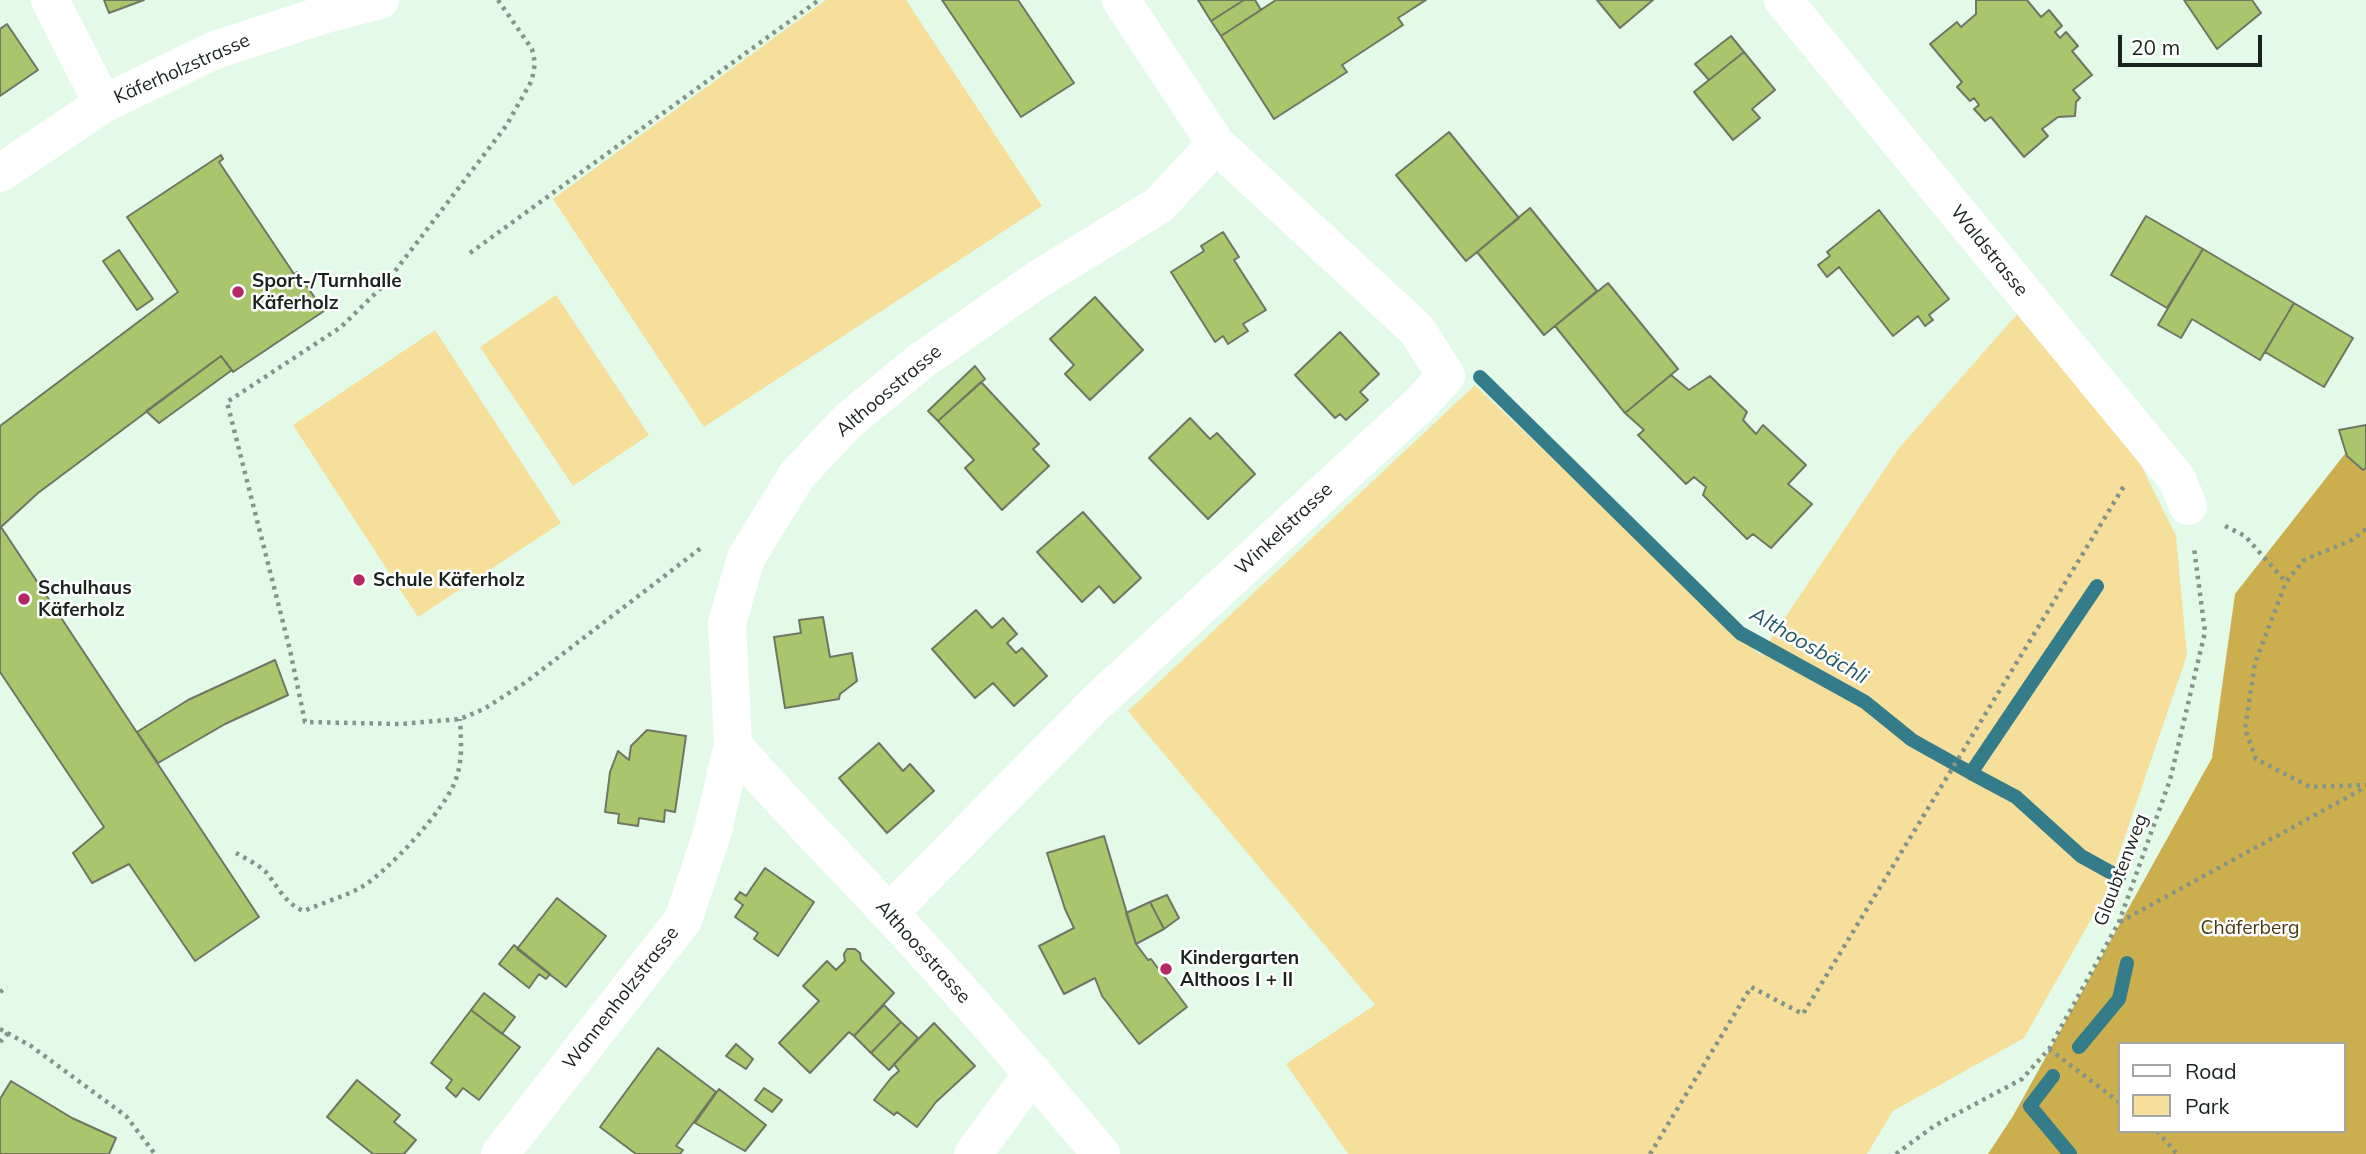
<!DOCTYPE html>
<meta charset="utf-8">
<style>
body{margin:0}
#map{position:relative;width:2366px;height:1154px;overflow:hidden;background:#e3fae9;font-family:Mulish,sans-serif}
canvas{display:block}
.legend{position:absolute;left:2118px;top:1042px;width:228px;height:91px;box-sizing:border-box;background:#fff;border:2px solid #a3a7a4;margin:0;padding:9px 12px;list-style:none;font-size:21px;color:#1a221c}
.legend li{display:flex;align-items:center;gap:14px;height:35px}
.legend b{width:35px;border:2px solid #a3a7a4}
.scale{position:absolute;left:2118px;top:35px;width:144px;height:32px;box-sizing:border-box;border:4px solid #1a221c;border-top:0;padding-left:9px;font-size:21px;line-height:24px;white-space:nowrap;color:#1a221c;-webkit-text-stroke:5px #fff;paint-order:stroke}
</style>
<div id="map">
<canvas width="2366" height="1154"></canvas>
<ul class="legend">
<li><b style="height:9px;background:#fff"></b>Road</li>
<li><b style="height:19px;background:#f5df9b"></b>Park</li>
</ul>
<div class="scale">20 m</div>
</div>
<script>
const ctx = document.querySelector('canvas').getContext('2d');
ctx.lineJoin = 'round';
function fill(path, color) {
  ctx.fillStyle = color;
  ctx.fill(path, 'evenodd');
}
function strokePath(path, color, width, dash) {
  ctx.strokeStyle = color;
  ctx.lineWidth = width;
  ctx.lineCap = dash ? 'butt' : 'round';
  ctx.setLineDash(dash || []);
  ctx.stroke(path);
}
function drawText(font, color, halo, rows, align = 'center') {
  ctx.font = font + ' Mulish,sans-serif';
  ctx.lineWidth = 5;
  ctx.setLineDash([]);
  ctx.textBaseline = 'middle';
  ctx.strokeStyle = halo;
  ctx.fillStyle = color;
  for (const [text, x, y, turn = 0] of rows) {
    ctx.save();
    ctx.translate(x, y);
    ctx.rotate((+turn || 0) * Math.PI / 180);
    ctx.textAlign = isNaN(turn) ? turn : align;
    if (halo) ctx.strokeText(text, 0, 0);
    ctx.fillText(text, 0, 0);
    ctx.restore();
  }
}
const green = new Path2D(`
 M 826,0 L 906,0 L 1042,206 L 704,427 L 553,199 Z
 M 556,295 L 649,435 L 573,486 L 480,347 Z
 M 2020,311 L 2134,451 L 2176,536 L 2187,655 L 2105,895 L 2024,1038 L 1893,1111 L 1867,1154 L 1348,1154 L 1286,1064 L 1375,1005 L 1128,711 L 1475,385 L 1760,655 L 1899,448 Z
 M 435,330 L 561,523 L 418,617 L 293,425 Z`);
const forest = new Path2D(`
 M 2366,427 L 2366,1154 L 1988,1154 L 2013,1116 L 2212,758 L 2235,594 ZM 2119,1044 L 2343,1044 L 2343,1131 L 2119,1131 Z`);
const stream = new Path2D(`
 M 1480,377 L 1740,633 L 1865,702 L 1912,740 L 1971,773 L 2097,586
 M 1971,773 L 2016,797 L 2081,856 L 2119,877
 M 2079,1047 L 2119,999 L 2127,963
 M 2053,1076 L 2030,1106 L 2070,1154`);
const building = new Path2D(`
 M 104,0 L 144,0 L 109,13 Z
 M 942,0 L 1018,0 L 1074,83 L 1021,117 Z
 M 1198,0 L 1244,0 L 1211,21 Z
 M 1244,0 L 1255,0 L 1261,10 L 1221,36 L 1211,21 Z
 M 1276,0 L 1426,0 L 1398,18 L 1403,25 L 1342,65 L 1347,72 L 1274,119 L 1221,36 Z
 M 1597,0 L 1653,0 L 1620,28 Z
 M 1976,0 L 2027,0 L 2041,17 L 2049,10 L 2062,26 L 2055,32 L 2060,38 L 2066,32 L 2078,46 L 2072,51 L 2092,75 L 2073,90 L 2080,98 L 2076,102 L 2075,116 L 2058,117 L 2042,129 L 2048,136 L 2024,157 L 1991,117 L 1985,121 L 1974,109 L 1979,105 L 1974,98 L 1970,101 L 1957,87 L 1962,82 L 1930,44 L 1957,22 L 1961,27 L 1976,14 Z
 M 2184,0 L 2252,0 L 2261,13 L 2217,49 Z
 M 7,24 L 38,70 L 0,96 L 0,29 Z
 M 1731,36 L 1744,52 L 1709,80 L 1695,64 Z
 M 1744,52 L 1775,90 L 1752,109 L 1760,118 L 1733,140 L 1694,92 Z
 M 1449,132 L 1519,218 L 1466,261 L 1396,175 Z
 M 221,155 L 223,159 L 219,162 L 294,274 L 297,272 L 324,311 L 233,372 L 221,356 L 38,493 L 1,527 L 259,917 L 195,961 L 129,864 L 92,883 L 73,853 L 104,827 L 0,672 L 0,426 L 178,292 L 127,217 Z
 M 1530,208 L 1597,291 L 1544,335 L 1477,252 Z
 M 1879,210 L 1949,299 L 1929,315 L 1933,320 L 1925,326 L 1918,316 L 1893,336 L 1839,267 L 1827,277 L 1818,265 L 1830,256 L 1827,252 Z
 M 2146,216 L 2203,249 L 2167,308 L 2111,275 Z
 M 1223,232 L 1239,257 L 1234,260 L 1266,310 L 1243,324 L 1248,331 L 1228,344 L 1223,336 L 1215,342 L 1171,272 L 1204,251 L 1201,246 Z
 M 2203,249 L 2294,303 L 2260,360 L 2192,319 L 2181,338 L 2158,325 Z
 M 119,250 L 153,299 L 137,310 L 103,261 Z
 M 1608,283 L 1678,369 L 1625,413 L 1555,326 Z
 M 1095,297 L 1143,350 L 1090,400 L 1065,374 L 1074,365 L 1050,339 Z
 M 2294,303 L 2353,338 L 2324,387 L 2265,352 Z
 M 1340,332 L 1379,374 L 1360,392 L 1368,400 L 1346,420 L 1340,414 L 1335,418 L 1295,375 Z
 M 221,356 L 232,370 L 159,423 L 146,411 Z
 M 975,366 L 985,379 L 938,421 L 928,411 Z
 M 1671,375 L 1689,390 L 1710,376 L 1747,412 L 1743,420 L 1756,434 L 1763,425 L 1806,465 L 1788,484 L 1812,504 L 1771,548 L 1753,534 L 1747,539 L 1703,495 L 1706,487 L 1694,477 L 1686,484 L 1638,435 L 1644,430 L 1625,413 Z
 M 981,382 L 1039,444 L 1033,449 L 1049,466 L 1002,510 L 965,468 L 974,460 L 938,421 Z
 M 1190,418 L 1210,439 L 1217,433 L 1255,474 L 1208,519 L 1149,458 Z
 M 2366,425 L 2366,468 L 2363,470 L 2347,456 L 2339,430 Z
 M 1083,512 L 1141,578 L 1114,603 L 1099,586 L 1082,602 L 1037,552 Z
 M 976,610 L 992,628 L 1003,618 L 1017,634 L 1007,643 L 1016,653 L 1022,648 L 1047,676 L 1014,706 L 993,683 L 975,698 L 932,649 Z
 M 823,617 L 830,657 L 852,653 L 857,681 L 840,694 L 839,699 L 785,708 L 774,637 L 801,633 L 799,620 Z
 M 275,660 L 288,695 L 225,724 L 158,763 L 137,732 L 188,700 Z
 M 647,730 L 686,736 L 675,812 L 665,810 L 664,822 L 639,818 L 638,826 L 618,823 L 619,814 L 605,812 L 610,772 L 618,751 L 629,760 L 631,746 Z
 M 879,743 L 903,771 L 910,764 L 934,791 L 887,833 L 839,778 Z
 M 1104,836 L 1136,944 L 1148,960 L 1151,959 L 1187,1007 L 1139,1044 L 1102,996 L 1095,978 L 1064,994 L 1039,946 L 1074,928 L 1065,909 L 1047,853 Z
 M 765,868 L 814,902 L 778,956 L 754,939 L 758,933 L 735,917 L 743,905 L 735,899 L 740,892 L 746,896 Z
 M 1167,895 L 1179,918 L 1164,929 L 1150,902 Z
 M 557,898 L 606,936 L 566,987 L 517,949 Z
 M 1150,902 L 1164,929 L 1136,944 L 1126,913 Z
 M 514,945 L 550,974 L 546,979 L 539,974 L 529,988 L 499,964 Z
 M 847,949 L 855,949 L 860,953 L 861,960 L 894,993 L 854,1036 L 849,1032 L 810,1073 L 779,1043 L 819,1001 L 803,986 L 827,961 L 836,970 L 845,961 L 844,954 Z
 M 484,993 L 515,1017 L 502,1034 L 471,1010 Z
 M 884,1005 L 901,1022 L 871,1053 L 854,1036 Z
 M 471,1010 L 520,1047 L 479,1100 L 463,1088 L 456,1097 L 446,1088 L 452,1080 L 431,1063 Z
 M 901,1022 L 918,1038 L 889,1070 L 871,1053 Z
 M 934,1023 L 975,1066 L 936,1102 L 917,1127 L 897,1112 L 894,1115 L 874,1100 L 891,1078 L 899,1071 L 894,1064 Z
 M 736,1044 L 753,1059 L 746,1069 L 726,1056 Z
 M 658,1048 L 716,1092 L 676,1146 L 683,1150 L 680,1154 L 636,1154 L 600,1127 Z
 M 357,1080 L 400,1115 L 394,1122 L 416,1140 L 404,1154 L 373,1154 L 327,1117 Z
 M 11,1081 L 72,1118 L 116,1138 L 109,1154 L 0,1154 L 0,1099 Z
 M 764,1088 L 782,1100 L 772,1112 L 755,1100 Z
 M 719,1089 L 766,1125 L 745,1151 L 695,1123 Z`);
const path = new Path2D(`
 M 498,0 L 532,49 L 535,63 L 532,80 L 506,126 L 386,283 L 341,327 L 227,402 L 290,650 L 305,722 L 400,724 L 460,719 L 484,709 L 526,682 L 701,548
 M 470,253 L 819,0
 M 2225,526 L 2245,536 L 2286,582
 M 2366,529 L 2352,540 L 2304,560 L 2286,582 L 2255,663 L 2245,729 L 2256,759 L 2310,787 L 2366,785
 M 236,853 C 245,858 257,864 265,871 C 277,885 286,905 304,911 C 322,903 343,897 360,888 C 388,872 446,809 456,779 C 463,759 461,740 460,719
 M 2120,922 L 2366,787
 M 0,992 L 7,987
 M 0,1029 L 31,1046 L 126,1116 L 155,1154
 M 0,1042 L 8,1033
 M 2049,1049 L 2119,1102
 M 2157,1131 L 2177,1154
 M 1650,1154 L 1751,987 L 1803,1014 L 2124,486
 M 1896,1154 L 1934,1126 L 2022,1079 L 2049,1049 L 2119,922 L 2170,780 L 2205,632 L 2194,548`);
const street = new Path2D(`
 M 50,0 L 103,104
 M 1783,0 L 2177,479 L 2188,506
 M 0,173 L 103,104 L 215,50 L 329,13 L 380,0
 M 733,745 C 783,803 837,857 889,913 C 962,991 1032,1072 1101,1154
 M 889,913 L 1097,702 L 1420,404 L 1446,376 L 1417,330 L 1216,144
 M 500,1154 L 683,920 L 712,834 L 733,745 L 727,623 L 746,558 L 797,475 L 849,420 L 921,361 L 1037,280 L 1159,205 L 1216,144 L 1121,0
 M 973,1154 L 1033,1073`);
const markers = [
 [238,292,7,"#b52963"],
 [359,580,7,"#b52963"],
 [24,599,7,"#b52963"],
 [1166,969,7,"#b52963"]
];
const streetNames = [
 ["Käferholzstrasse",182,69,-24],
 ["Waldstrasse",1989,251,51],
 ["Althoosstrasse",889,391,-40],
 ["Winkelstrasse",1284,529,-43],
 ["Glaubtenweg",2121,870,-69],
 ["Althoosstrasse",923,952,48],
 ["Wannenholzstrasse",621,998,-52]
];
const poiNames = [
 ["Sport-/Turnhalle",252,281],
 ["Käferholz",252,303],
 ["Schule Käferholz",373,580],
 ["Schulhaus",38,588],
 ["Käferholz",38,610],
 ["Kindergarten",1180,958],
 ["Althoos I + II",1180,980]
];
const parkNames = [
 ["Chäferberg",2250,928]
];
const waterNames = [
 ["Althoosbächli",1809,646,30]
];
fill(green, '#f5df9b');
fill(forest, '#cbae4e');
strokePath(stream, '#357c8a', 14);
fill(building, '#aac66c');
strokePath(building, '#6f7661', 2);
strokePath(path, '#849488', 4.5, [3.5, 5]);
strokePath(street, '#fff', 38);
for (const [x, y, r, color] of markers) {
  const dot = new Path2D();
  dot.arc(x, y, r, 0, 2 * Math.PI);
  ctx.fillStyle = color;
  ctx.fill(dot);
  strokePath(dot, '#fff', 2.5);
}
drawText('19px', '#1a221c', '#fff', streetNames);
drawText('bold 19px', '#1a221c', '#fff', poiNames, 'left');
drawText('19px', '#463a11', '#fff', parkNames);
drawText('italic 21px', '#245a66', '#fff', waterNames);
</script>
